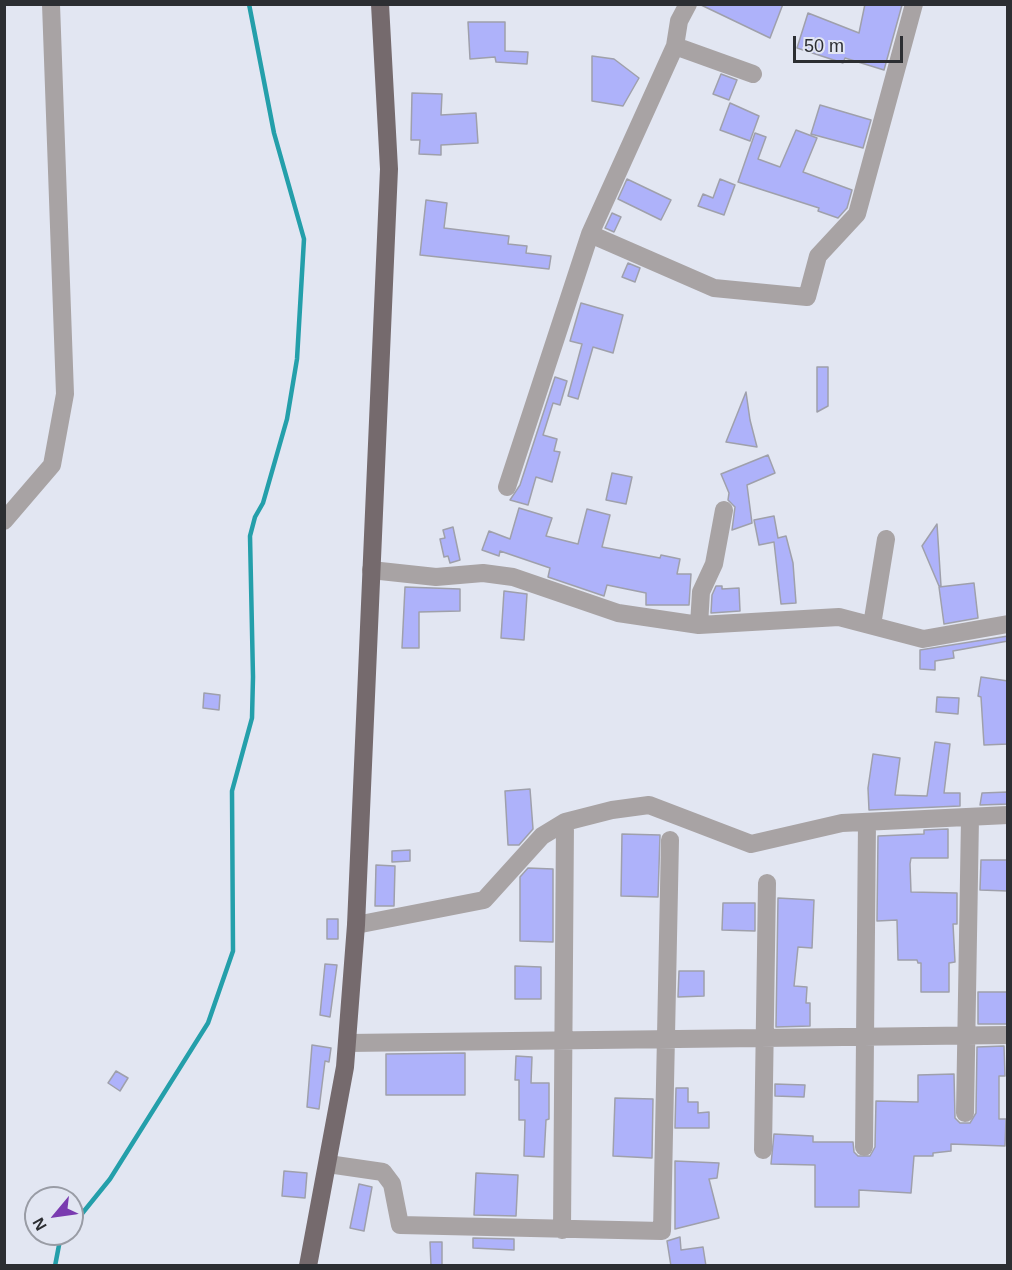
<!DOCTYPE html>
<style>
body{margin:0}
#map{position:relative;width:1012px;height:1270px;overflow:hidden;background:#e2e6f2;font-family:Helvetica,sans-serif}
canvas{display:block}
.frame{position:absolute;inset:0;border:6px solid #2c2e32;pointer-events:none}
.north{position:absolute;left:24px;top:1186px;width:60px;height:60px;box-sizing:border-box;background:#e2e6f2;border:2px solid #999ca5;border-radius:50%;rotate:241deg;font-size:16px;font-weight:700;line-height:24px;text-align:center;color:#2c2e32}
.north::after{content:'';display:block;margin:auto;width:21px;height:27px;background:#7a3bb0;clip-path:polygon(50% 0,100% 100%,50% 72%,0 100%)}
.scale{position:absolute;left:793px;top:36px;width:110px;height:27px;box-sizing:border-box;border:3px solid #2c2e32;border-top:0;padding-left:8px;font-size:18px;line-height:21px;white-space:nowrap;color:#2c2e32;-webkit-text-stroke:4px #e2e6f2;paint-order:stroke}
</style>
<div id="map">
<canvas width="1012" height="1270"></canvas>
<div class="frame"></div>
<div class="north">N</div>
<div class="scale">50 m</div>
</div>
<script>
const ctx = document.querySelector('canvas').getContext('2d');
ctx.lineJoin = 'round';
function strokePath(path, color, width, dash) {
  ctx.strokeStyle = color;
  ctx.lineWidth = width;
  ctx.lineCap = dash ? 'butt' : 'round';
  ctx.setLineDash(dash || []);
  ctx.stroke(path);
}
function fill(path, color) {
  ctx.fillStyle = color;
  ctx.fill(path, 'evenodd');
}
const stream = new Path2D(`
 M 72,1226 L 110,1179 L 208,1023 L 233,951 L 232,791 L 252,718 L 253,677 L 250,536 L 255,517 L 263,503 L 287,419 L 297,359 L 304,239 L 274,133 L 249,4
 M 55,1266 L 60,1240 L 65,1234`);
const building = new Path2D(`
 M 699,4 L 783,4 L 770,38 Z
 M 865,4 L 902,5 L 884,70 L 845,58 L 843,63 L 797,48 L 808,13 L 859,33 Z
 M 468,22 L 505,22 L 505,51 L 528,52 L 527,64 L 496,62 L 495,57 L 470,59 Z
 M 592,56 L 614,59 L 639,78 L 623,106 L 592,101 Z
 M 721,74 L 737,80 L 729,100 L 713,94 Z
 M 412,93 L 442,94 L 441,115 L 476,113 L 478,143 L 441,145 L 441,155 L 419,154 L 420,140 L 411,140 Z
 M 730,103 L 759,116 L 750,141 L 720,130 Z
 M 820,105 L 871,120 L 863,148 L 811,134 Z
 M 796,130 L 817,138 L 803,172 L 852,190 L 847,208 L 838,218 L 818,211 L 819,208 L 738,182 L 755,133 L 766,137 L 758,159 L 780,167 Z
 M 627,179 L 671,200 L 661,220 L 618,199 Z
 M 720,179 L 735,185 L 724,215 L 698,206 L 703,194 L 713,198 Z
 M 426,200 L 447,203 L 444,228 L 509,236 L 508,244 L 527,246 L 526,253 L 551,256 L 549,269 L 420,255 Z
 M 612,213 L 621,217 L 614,232 L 605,228 Z
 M 628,263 L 640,268 L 635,282 L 622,277 Z
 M 581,303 L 623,315 L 613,353 L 593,347 L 578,399 L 568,396 L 582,344 L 570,341 Z
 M 817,367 L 828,367 L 828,406 L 817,412 Z
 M 555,377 L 567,381 L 560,405 L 553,403 L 543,435 L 557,439 L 554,451 L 560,452 L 552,482 L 536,477 L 528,505 L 510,500 L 520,485 Z
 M 746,392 L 750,420 L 757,447 L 726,442 Z
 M 768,455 L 775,473 L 747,485 L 752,523 L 732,530 L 735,507 L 728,500 L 729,493 L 721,474 Z
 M 612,473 L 632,477 L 626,504 L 606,500 Z
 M 519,508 L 552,518 L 546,536 L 578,544 L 587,509 L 610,515 L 602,547 L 660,558 L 661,555 L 680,559 L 677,574 L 691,574 L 689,605 L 646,605 L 646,593 L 607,585 L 604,596 L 548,577 L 550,568 L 500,551 L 499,556 L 482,550 L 489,531 L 510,539 Z
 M 774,516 L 778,538 L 786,536 L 793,563 L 796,603 L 781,604 L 774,542 L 759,545 L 754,520 Z
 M 937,524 L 941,586 L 939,586 L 922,546 Z
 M 453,527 L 460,560 L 450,563 L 448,556 L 444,557 L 440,539 L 445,538 L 443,530 Z
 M 974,583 L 978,618 L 944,624 L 939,587 Z
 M 716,586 L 722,586 L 722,589 L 739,588 L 740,611 L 711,613 L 712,595 Z
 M 405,587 L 460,589 L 460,611 L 419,612 L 419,648 L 402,648 Z
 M 504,591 L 527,594 L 524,640 L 501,638 Z
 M 1008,636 L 1008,641 L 953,651 L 954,658 L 935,661 L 935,670 L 920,669 L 920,650 Z
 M 981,677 L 1008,681 L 1008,744 L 984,745 L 981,697 L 978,696 Z
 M 204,693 L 220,695 L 219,710 L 203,708 Z
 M 937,697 L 959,698 L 958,714 L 936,712 Z
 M 935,742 L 950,744 L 944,793 L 960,793 L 960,806 L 869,810 L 868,788 L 873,754 L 900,758 L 895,795 L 927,796 Z
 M 530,789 L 533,829 L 519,845 L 508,845 L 505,791 Z
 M 1008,792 L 1008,804 L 980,805 L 982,793 Z
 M 948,829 L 948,858 L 911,858 L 910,864 L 911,892 L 957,893 L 957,924 L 953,924 L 955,962 L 949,963 L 949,992 L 921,992 L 921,963 L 918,963 L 917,960 L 898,960 L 897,920 L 877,921 L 878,836 L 924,834 L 924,830 Z
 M 622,834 L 660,835 L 658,897 L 621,896 Z
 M 410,850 L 410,861 L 392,862 L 392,851 Z
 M 981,860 L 1008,860 L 1008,891 L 980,890 Z
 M 376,865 L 395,866 L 394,906 L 375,906 Z
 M 528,868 L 553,869 L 553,942 L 520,941 L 520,877 Z
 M 778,898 L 814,900 L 812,948 L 798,947 L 794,986 L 807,987 L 806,1003 L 810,1003 L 810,1026 L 776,1027 Z
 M 723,903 L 755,903 L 755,931 L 722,930 Z
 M 327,919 L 338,919 L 338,939 L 327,939 Z
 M 325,964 L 337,965 L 330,1017 L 320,1015 Z
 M 515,966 L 541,967 L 541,999 L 515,999 Z
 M 679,971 L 704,971 L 704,996 L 678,997 Z
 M 978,992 L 1008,992 L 1008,1024 L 978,1024 Z
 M 312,1045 L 331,1048 L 329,1062 L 325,1061 L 319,1109 L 307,1107 Z
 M 1004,1046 L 1005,1076 L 999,1076 L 999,1119 L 1006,1119 L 1005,1146 L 951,1144 L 951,1151 L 933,1153 L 933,1156 L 914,1156 L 911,1193 L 859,1190 L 859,1207 L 815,1207 L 815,1165 L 771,1164 L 774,1134 L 813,1136 L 813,1142 L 853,1142 L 854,1152 L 858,1156 L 870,1156 L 875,1147 L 876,1101 L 918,1102 L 918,1075 L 954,1074 L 955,1118 L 960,1123 L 970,1123 L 976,1113 L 977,1047 Z
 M 465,1053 L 465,1095 L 386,1095 L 386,1054 Z
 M 516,1056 L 532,1057 L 531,1083 L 549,1083 L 549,1119 L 546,1120 L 544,1157 L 524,1156 L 525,1120 L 519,1120 L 519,1080 L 515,1080 Z
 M 116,1071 L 128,1078 L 120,1091 L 108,1083 Z
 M 775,1084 L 805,1085 L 804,1097 L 775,1096 Z
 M 676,1088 L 688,1088 L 688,1102 L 698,1102 L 698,1113 L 709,1112 L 709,1128 L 675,1128 Z
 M 615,1098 L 653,1099 L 652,1158 L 613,1156 Z
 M 675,1161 L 719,1163 L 717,1178 L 709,1179 L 719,1218 L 675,1229 Z
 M 284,1171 L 307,1173 L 305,1198 L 282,1196 Z
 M 476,1173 L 518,1175 L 516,1216 L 474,1215 Z
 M 359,1184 L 372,1187 L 364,1231 L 350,1228 Z
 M 680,1237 L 681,1250 L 703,1247 L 706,1266 L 671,1266 L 667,1241 Z
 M 473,1238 L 514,1239 L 514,1250 L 473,1248 Z
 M 430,1242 L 442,1242 L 442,1266 L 431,1266 Z`);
const minor = new Path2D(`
 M 675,46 L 753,74
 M 590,234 L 714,288 L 807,297 L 818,256 L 857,214 L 914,4
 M 507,487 L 590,234 L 675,46 L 679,21 L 688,4
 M 4,521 L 52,465 L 65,394 L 51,4
 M 371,570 L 436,577 L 483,573 L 513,577 L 618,613 L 699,625 L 839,617 L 923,639 L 1008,624
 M 699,625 L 701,592 L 714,564 L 724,510
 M 872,625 L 886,539
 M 356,925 L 484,900 L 542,836 L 565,822 L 612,810 L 649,805 L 751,844 L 842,823 L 1008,815
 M 347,1043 L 1008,1035
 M 965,1113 L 970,818
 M 864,1147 L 867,822
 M 763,1150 L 767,883
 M 328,1164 L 383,1172 L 392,1184 L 400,1225 L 662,1231 L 670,840
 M 562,1230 L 565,822`);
const major = new Path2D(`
 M 308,1266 L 345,1067 L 356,925 L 389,169 L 380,4`);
strokePath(stream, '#249faa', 4.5);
fill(building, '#aeb2fa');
strokePath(building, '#9fa0ab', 1.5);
strokePath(minor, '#a8a3a4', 18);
strokePath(major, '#756a6d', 18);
</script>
